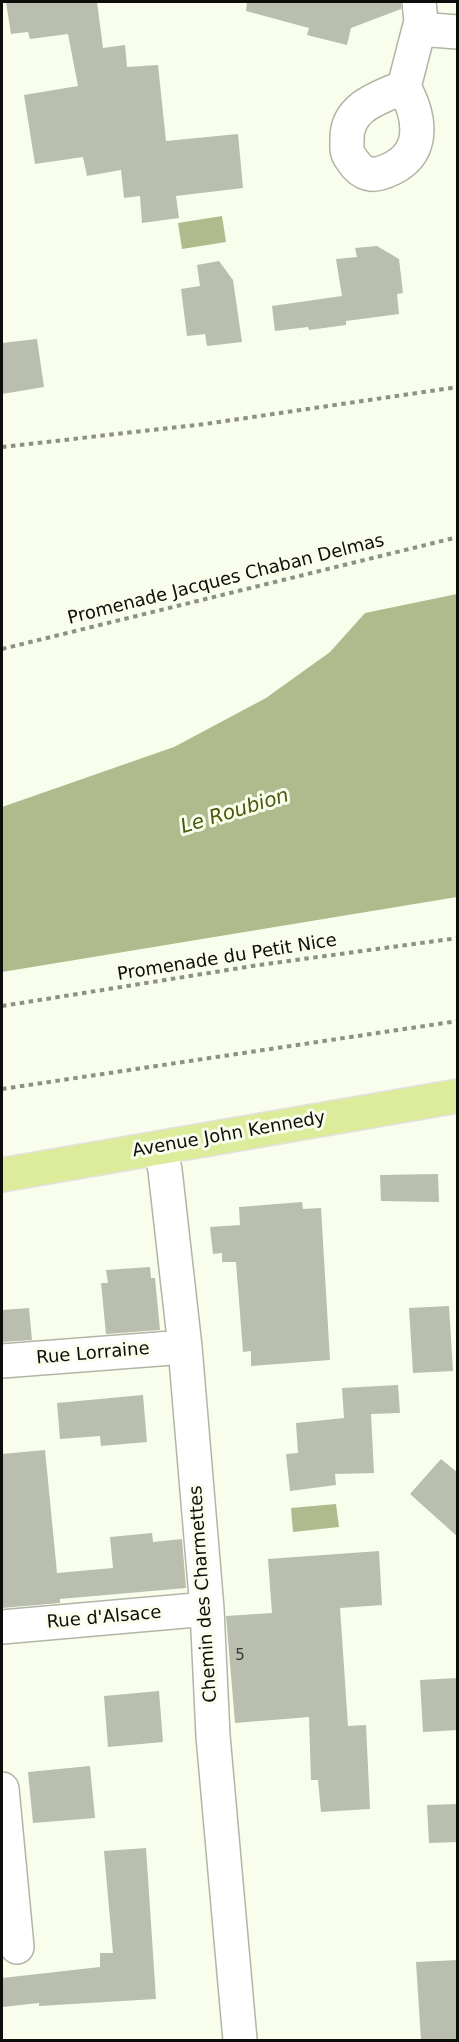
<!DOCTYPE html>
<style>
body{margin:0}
#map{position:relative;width:459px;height:2042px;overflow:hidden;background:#f8fdec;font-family:"DejaVu Sans",sans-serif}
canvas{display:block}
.frame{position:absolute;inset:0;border:3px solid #0d0e09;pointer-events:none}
</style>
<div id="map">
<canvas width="459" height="2042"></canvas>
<div class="frame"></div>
</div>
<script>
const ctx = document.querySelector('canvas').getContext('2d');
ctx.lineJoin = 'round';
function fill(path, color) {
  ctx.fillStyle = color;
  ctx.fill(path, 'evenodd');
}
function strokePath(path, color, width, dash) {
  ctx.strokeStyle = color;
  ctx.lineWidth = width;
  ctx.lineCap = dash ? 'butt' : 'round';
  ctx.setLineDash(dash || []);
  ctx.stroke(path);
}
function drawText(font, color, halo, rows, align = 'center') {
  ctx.font = font + ' "DejaVu Sans",sans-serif';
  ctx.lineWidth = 6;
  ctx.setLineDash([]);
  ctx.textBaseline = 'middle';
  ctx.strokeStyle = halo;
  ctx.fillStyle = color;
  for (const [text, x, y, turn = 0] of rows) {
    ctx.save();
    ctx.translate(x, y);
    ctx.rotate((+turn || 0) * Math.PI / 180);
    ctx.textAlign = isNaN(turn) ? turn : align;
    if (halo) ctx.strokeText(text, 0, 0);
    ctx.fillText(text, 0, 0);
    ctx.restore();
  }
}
const water = new Path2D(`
 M 222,216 L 226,242 L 182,249 L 178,223 Z
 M 457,594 L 457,897 L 2,972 L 2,807 L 174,747 L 266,698 L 330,652 L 365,613 Z
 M 336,1504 L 339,1527 L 293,1532 L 291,1508 Z`);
const building = new Path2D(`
 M 6,2 L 97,2 L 103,48 L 125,45 L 127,67 L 158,65 L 166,141 L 238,134 L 243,188 L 176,196 L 179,218 L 142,223 L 140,196 L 124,198 L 121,170 L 87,176 L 83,157 L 35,164 L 24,95 L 78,86 L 68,34 L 30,39 L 28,32 L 11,34 Z
 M 247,2 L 401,2 L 401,9 L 351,28 L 347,45 L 307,35 L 309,28 L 246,11 Z
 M 377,246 L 399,259 L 403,293 L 397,294 L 399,314 L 346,321 L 346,325 L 309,330 L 308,327 L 275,331 L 272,306 L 342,296 L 336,259 L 357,257 L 355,248 Z
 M 219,261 L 233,280 L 242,342 L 207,346 L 205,334 L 187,336 L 181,289 L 200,286 L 197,265 Z
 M 37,339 L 44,387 L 2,394 L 2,343 Z
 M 438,1174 L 439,1202 L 381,1201 L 380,1175 Z
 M 302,1202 L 303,1209 L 321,1208 L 330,1360 L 251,1366 L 251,1351 L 243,1352 L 236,1262 L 222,1262 L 222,1253 L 213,1254 L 210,1227 L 240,1225 L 239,1207 Z
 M 150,1267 L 151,1278 L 155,1278 L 160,1330 L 106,1334 L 101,1283 L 108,1283 L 106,1270 Z
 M 449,1306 L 453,1371 L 413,1373 L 409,1308 Z
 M 29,1308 L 32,1340 L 2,1342 L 2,1310 Z
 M 398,1385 L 400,1413 L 371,1414 L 374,1473 L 335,1474 L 336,1485 L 290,1491 L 286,1454 L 298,1453 L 296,1423 L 344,1418 L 342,1388 Z
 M 143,1395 L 147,1442 L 101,1446 L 100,1436 L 60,1439 L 57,1403 Z
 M 45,1450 L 57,1573 L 113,1568 L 110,1537 L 152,1533 L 153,1542 L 182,1539 L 186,1588 L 60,1599 L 60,1603 L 2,1608 L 2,1454 Z
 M 441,1459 L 458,1473 L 458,1537 L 410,1494 Z
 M 379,1551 L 382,1605 L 340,1608 L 348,1726 L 366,1725 L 370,1809 L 321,1812 L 318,1780 L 311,1780 L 309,1717 L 235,1723 L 226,1616 L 272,1613 L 268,1559 Z
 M 458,1678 L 458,1730 L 423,1732 L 420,1680 Z
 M 159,1691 L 163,1742 L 108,1747 L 104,1696 Z
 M 90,1766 L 95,1818 L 33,1823 L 28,1772 Z
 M 458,1804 L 458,1842 L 429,1843 L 427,1805 Z
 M 146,1848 L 156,1999 L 39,2006 L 39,2003 L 2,2007 L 2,1978 L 100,1967 L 100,1953 L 113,1953 L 104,1851 Z
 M 458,1960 L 458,2040 L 421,2040 L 416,1962 Z`);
const path = new Path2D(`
 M 2,447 L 205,424 L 458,387
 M 2,649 L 458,537
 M 2,1006 L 259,965 L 458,938
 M 2,1089 L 458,1021`);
const minor = new Path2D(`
 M 419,29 L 458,32
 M 404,87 C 378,98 346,107 347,140 C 347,146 346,152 350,157 C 355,165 361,173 371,174 C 378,175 387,171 393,168 C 427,151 419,114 404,87 L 421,21 L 419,2
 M 160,1148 L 165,1170 L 185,1347 L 207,1609 L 213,1736 L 240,2040
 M 2,1361 L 185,1347
 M 2,1627 L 207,1609
 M 2,1789 L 17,1947`);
const major = new Path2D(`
 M 2,1175 L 458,1096`);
const numberNames = [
 ["5",240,1656]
];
const streetNames = [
 ["Promenade Jacques Chaban Delmas",226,580,-14],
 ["Promenade du Petit Nice",227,958,-9],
 ["Avenue John Kennedy",229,1135,-10],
 ["Rue Lorraine",93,1354,-5],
 ["Chemin des Charmettes",204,1594,-94],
 ["Rue d'Alsace",104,1618,-5]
];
const waterNames = [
 ["Le Roubion",235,812,-17]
];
fill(water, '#afbb8c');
fill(building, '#babeae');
strokePath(minor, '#b1b5a6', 36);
strokePath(major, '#e2e2e1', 36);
strokePath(path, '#8d9084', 4, [4.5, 4.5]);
strokePath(minor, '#fff', 33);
strokePath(major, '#dcec9a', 33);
drawText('15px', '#383a32', null, numberNames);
drawText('18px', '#0d0e09', '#f8fdec', streetNames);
drawText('italic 20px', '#4b580c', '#f8fdec', waterNames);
</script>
